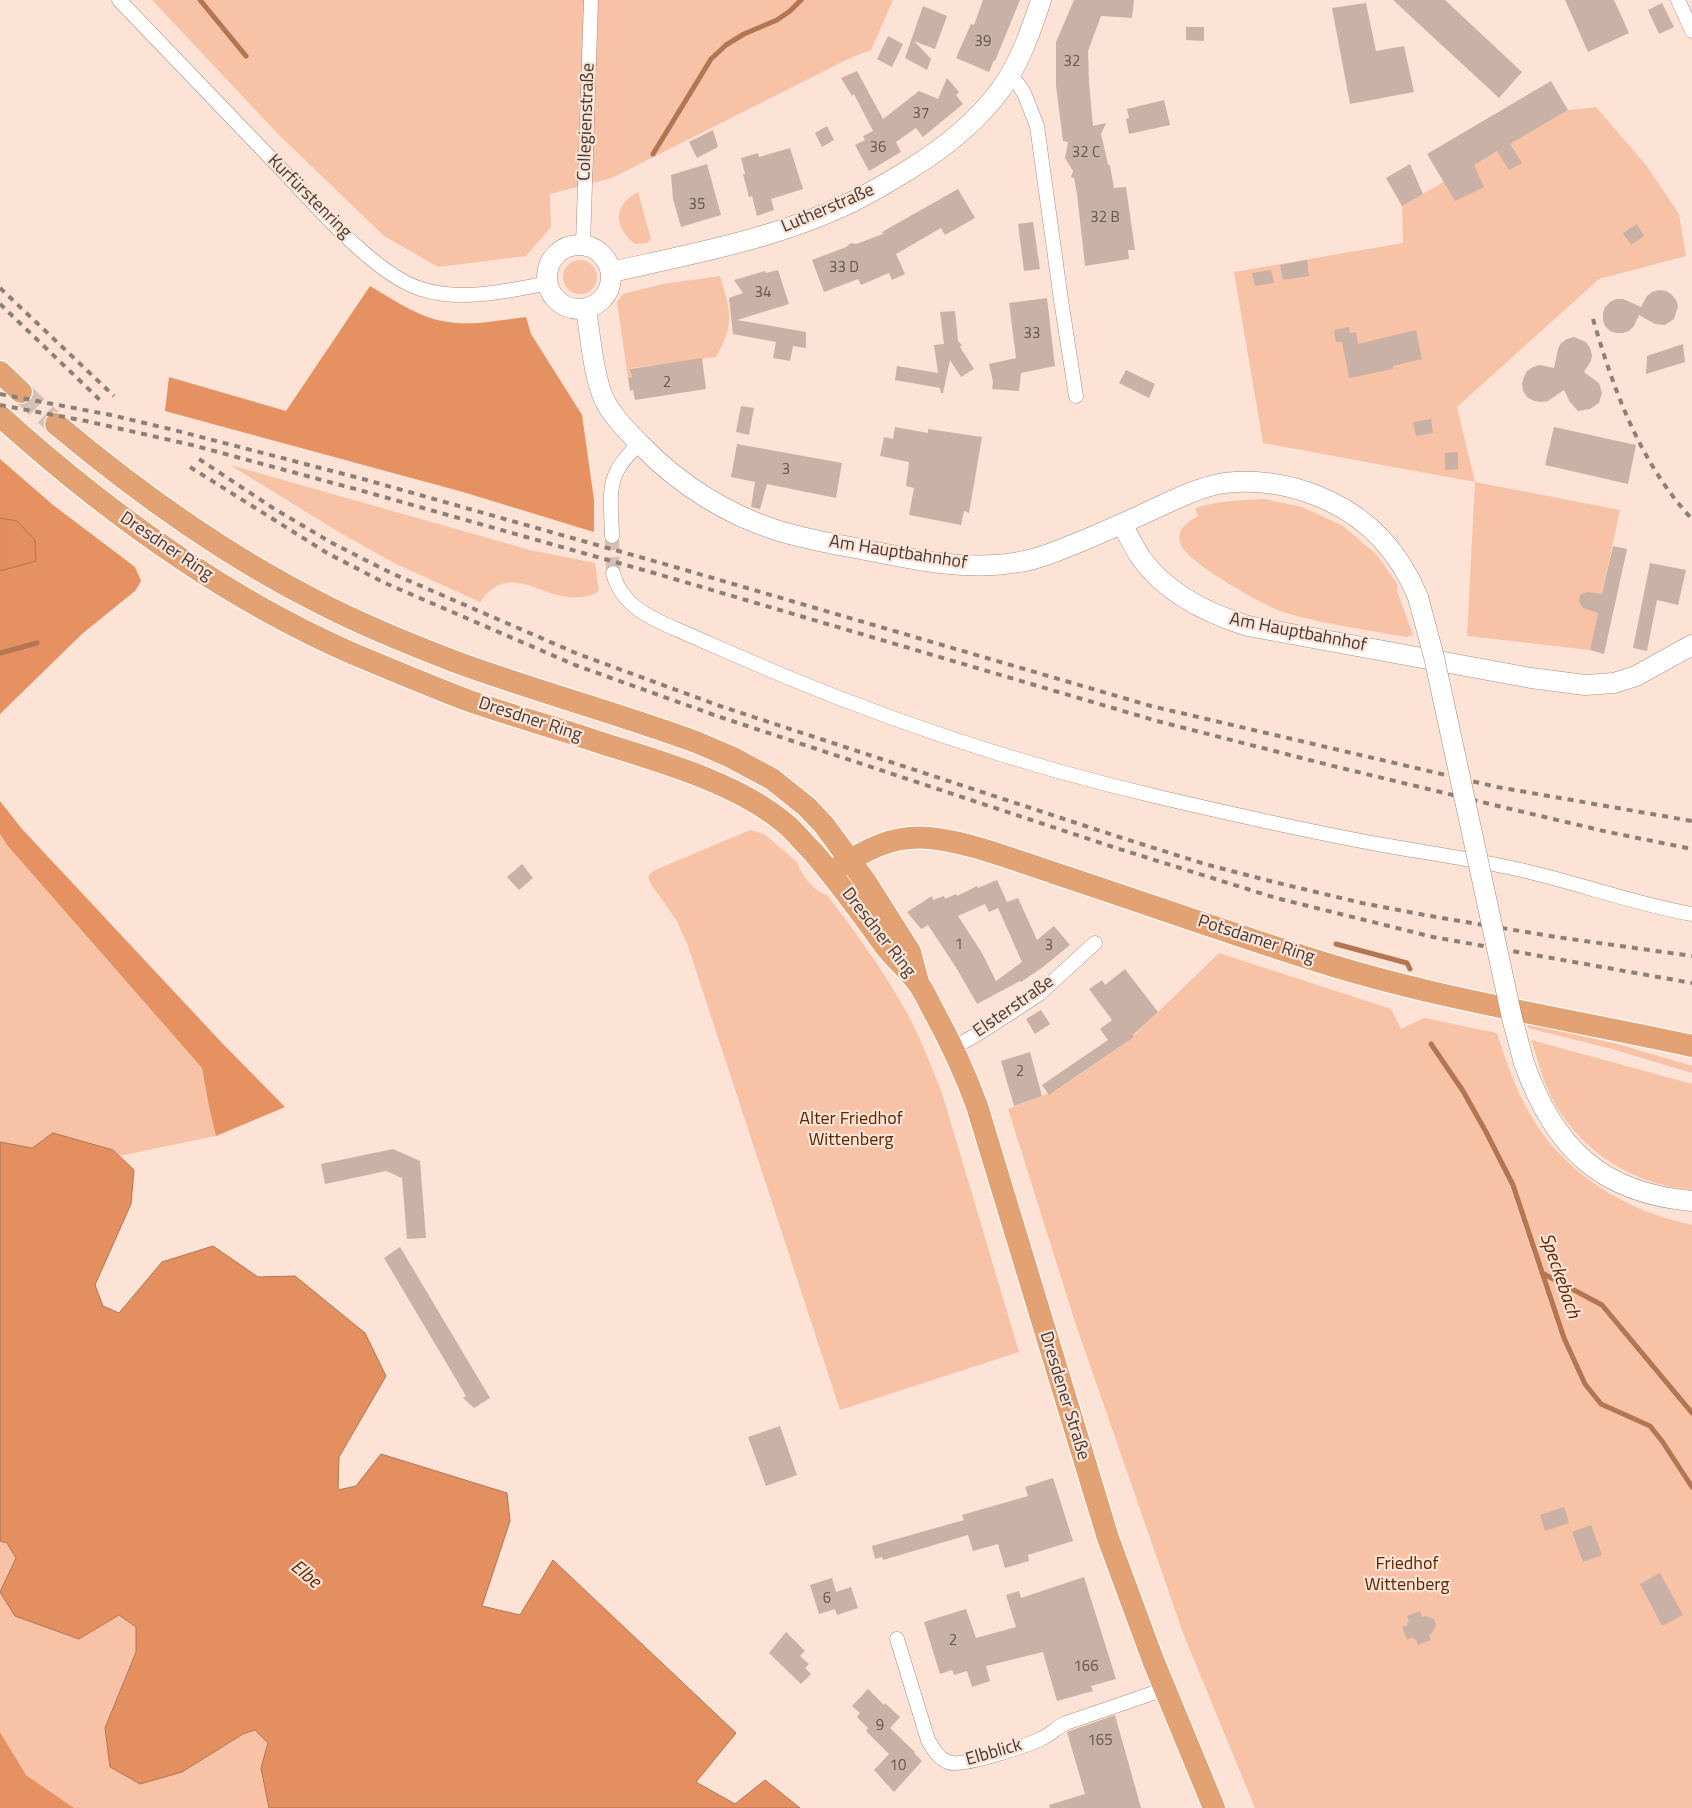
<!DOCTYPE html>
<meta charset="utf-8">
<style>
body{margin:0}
canvas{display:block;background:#fce3d6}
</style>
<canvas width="1692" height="1808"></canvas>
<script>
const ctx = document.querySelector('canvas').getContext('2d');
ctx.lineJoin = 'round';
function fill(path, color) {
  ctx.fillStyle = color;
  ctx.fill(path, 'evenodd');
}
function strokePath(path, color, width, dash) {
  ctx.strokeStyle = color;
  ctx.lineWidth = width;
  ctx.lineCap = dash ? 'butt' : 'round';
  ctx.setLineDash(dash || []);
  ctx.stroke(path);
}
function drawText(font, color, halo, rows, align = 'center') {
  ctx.font = font + ' "Titillium Web",sans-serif';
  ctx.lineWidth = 4.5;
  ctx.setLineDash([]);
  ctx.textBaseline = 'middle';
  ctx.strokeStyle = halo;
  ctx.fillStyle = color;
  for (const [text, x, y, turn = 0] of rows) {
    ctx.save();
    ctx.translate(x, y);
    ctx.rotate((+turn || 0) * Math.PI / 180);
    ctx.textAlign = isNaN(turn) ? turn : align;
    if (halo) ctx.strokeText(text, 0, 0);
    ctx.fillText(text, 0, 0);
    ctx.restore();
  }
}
const green = new Path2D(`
 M 152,0 L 893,0 L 871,50 L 850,58 L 612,178 L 550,194 L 551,227 L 526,256 L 438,267 L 384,236 L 278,134 Z
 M 1596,107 L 1646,165 L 1679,214 L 1686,256 L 1599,279 L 1457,407 L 1475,482 L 1620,510 L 1590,650 L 1467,636 L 1475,482 L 1263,443 L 1234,272 L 1403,243 L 1402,206 L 1568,110 Z
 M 638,192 L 651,239 L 647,243 L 635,244 C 622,234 612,217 625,202 C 628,198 634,195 638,192 Z
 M563 277a17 17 0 1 1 34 0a17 17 0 1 1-34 0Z
 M 720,276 C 730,312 736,322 716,357 L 631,368 L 632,377 L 628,378 L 617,302 L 623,294 L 663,284 Z
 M 230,465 L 530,550 L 595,563 L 599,591 C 594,595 587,596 581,597 C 541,602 512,558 480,602 L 396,564 L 342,534 Z
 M 1264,499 L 1302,507 L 1343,526 L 1376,554 L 1398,585 L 1397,591 L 1413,635 L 1406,637 C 1366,630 1325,624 1286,613 C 1267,608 1187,562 1181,545 C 1175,531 1187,522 1198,516 L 1195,508 C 1218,501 1240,500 1264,499 Z
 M 750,830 L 764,834 L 797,862 C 800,874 816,893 827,895 C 856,933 884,971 907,1013 C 921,1039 931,1066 942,1093 L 1019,1352 L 840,1410 L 688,946 L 677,921 L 651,884 L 648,876 L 653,871 Z
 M 0,834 L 7,845 L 202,1068 L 209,1107 L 216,1136 L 119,1156 L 112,1150 L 32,1148 L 0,1142 Z
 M 1219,953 L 1391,1009 L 1401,1029 L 1424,1018 L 1497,1033 C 1506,1061 1515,1089 1530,1114 C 1564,1174 1626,1211 1692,1225 L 1692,1808 L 1255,1808 L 1183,1633 L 1076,1325 L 1008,1109 L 1057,1090 L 1127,1042 Z
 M 1527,1023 L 1621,1045 L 1692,1066 L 1692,1073 L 1612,1049 L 1528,1028 Z
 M 1531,1040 L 1692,1084 L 1692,1190 C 1627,1184 1570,1145 1545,1083 C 1540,1069 1536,1054 1531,1040 Z
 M 0,1541 L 7,1543 L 16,1558 L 1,1592 L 79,1639 L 119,1615 L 136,1627 L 136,1651 L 105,1728 L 110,1767 L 140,1784 L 182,1772 L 243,1734 L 255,1730 L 268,1743 L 261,1768 L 269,1808 L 74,1808 L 26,1775 L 0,1732 Z`);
const forest = new Path2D(`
 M 370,286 C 394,300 419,318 448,322 C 473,326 500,320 526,317 L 531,334 L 582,415 L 594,500 L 594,532 L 463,492 L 165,411 L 169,377 L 286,411 Z
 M 0,459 L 53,505 L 135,567 L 141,581 L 135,591 L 83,633 L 0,714 Z
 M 0,801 L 22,829 L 222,1043 L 285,1107 L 216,1136 L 209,1107 L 202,1068 L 7,845 L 0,834 Z
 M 0,1732 L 26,1775 L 74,1808 L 0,1808 Z`);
const water = new Path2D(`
 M 0,518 L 17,521 L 35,540 L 36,561 L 0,571 Z
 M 53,1133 L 113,1150 L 134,1170 L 131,1204 L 95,1285 L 103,1306 L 119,1313 L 162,1262 L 213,1246 L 258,1277 L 295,1276 L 365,1333 L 386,1376 L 339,1457 L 338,1490 L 356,1486 L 381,1454 L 507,1493 L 510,1521 L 482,1606 L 520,1615 L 553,1560 L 736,1733 L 696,1782 L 735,1804 L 765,1780 L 800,1808 L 269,1808 L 261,1768 L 268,1743 L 255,1730 L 243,1734 L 182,1772 L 140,1784 L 110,1767 L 105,1728 L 136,1652 L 136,1627 L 119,1615 L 79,1639 L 15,1616 L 0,1592 L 16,1558 L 7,1543 L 0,1541 L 0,1142 L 32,1148 Z`);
const stream = new Path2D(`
 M 200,0 L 246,56
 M 653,154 L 711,59 L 726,45 L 744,34 L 777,20 L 790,11 L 801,0
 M 0,653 L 37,643
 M 1336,944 L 1407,963 L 1410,969
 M 1431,1044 L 1463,1091 L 1486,1132 L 1513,1185 L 1564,1338 L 1585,1384 L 1601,1404 L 1650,1426 L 1662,1441 L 1692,1487
 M 1542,1273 L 1602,1305 L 1692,1413`);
const building = new Path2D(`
 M 983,0 L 1020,0 L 995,61 L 994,60 L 989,72 L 956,58 L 971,24 L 974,25 Z
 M 1074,0 L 1134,0 L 1132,18 L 1101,16 L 1088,51 L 1089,83 L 1093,126 L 1106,123 L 1101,134 L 1108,164 L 1110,166 L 1114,188 L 1126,187 L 1135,250 L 1128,250 L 1129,259 L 1085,266 L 1077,194 L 1074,178 L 1071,177 L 1073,171 L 1065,158 L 1068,142 L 1063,141 L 1056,86 L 1056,42 Z
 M 1393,0 L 1445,0 L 1522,72 L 1499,98 Z
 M 1565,0 L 1614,0 L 1629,33 L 1588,52 Z
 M 1366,3 L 1376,51 L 1404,46 L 1414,92 L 1350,104 L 1332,8 Z
 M 1662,3 L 1674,27 L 1659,34 L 1648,10 Z
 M 923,6 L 947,16 L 935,49 L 914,41 L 931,59 L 927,70 L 905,58 Z
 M 1186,27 L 1204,27 L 1204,41 L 1186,40 Z
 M 888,36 L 903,44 L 892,67 L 877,59 Z
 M 857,71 L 883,119 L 919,91 L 938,99 L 947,78 L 959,92 L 956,95 L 963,104 L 923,137 L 916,128 L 896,142 L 901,152 L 869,171 L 855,145 L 865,140 L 863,136 L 873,131 L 854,94 L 852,96 L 841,78 Z
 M 1551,81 L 1568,110 L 1510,144 L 1522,163 L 1509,170 L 1497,151 L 1474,165 L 1484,187 L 1455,201 L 1427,154 Z
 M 1164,100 L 1170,125 L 1129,134 L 1126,119 L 1129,118 L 1127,109 Z
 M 827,126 L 834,140 L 822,147 L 815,133 Z
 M 713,130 L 718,147 L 697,158 L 689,142 Z
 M 790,148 L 803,189 L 771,199 L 774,210 L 757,216 L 752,196 L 749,197 L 743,174 L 745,174 L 741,158 L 758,153 L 759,157 Z
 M 707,164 L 721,215 L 681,227 L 673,199 L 671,175 Z
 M 1410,164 L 1423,194 L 1402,206 L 1386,178 Z
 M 958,189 L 975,218 L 945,235 L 941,228 L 896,254 L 905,274 L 892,280 L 889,273 L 861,285 L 858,279 L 824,292 L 812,260 L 846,247 L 851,243 L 856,244 L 883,234 L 882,232 Z
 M 1033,222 L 1040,269 L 1024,271 L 1018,224 Z
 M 1637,224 L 1644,236 L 1631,245 L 1623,233 Z
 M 1307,260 L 1309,276 L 1283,280 L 1280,265 Z
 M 778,270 L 789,304 L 737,320 L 806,332 L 806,348 L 793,346 L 790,361 L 773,358 L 776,342 L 733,334 L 729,298 L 743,293 L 734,280 L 765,271 L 766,273 Z
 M 1271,270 L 1274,283 L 1255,286 L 1252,273 Z
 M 1659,290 L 1666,291 L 1671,294 L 1676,300 L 1678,306 L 1674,319 L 1665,325 L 1655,324 L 1639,315 L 1634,326 L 1629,331 L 1623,333 L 1616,333 L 1610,331 L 1605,326 L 1603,320 L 1603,313 L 1605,307 L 1610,302 L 1616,299 L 1623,299 L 1641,307 L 1647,296 L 1652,292 Z
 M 1047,298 L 1055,366 L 1021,373 L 1019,391 L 992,389 L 993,382 L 989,364 L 1016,358 L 1009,303 Z
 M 955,311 L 958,341 L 962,345 L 960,347 L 974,369 L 961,377 L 950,360 L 943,393 L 941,393 L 940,388 L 895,380 L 897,366 L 938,373 L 934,345 L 944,344 L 940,312 Z
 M 1349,327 L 1350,333 L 1356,332 L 1358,344 L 1416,330 L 1422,359 L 1393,366 L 1393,369 L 1349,378 L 1342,342 L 1336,342 L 1334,330 Z
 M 1574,337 L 1586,342 L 1590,348 L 1592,355 L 1591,361 L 1584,372 L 1599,383 L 1602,393 L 1599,403 L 1590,409 L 1578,411 L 1570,402 L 1564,390 L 1548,401 L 1541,402 L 1534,401 L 1527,397 L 1523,391 L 1522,384 L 1524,377 L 1527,371 L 1533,367 L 1540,365 L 1554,368 L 1558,349 L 1561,343 L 1567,339 Z
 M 1683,344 L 1685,362 L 1646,374 L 1647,356 Z
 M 702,358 L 706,389 L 635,400 L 633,390 L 630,391 L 628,378 L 632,377 L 630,369 Z
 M 1126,370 L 1155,384 L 1149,398 L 1119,383 Z
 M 741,406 L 754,408 L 749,435 L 736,432 Z
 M 1431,419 L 1433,433 L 1416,436 L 1413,422 Z
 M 895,427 L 928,433 L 928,429 L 982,437 L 969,513 L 964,511 L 961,525 L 909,515 L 914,488 L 906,486 L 909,462 L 880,456 L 884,437 L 893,439 Z
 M 1554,427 L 1636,445 L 1628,484 L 1545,465 Z
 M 737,444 L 842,463 L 836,498 L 767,484 L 760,509 L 751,507 L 755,482 L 731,477 Z
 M 1458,452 L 1458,469 L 1445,470 L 1445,453 Z
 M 1613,546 L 1627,549 L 1604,654 L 1590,650 L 1598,613 L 1583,608 L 1579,602 L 1580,595 L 1587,592 L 1602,594 Z
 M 1650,563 L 1686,570 L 1678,605 L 1657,600 L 1647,651 L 1633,648 Z
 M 522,864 L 533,878 L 519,890 L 507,877 Z
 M 997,880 L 1007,902 L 1018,898 L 1037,940 L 1054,926 L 1070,945 L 1043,967 L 1021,982 L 1020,981 L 977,1004 L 957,969 L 928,925 L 921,929 L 907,912 L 932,896 L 933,900 L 944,896 L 945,899 L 956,894 L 957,896 L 977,886 L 978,888 ZM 985,904 L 989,912 L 998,908 L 1022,962 L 996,981 L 982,953 L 958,916 Z
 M 1125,969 L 1158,1012 L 1133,1035 L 1134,1037 L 1049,1095 L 1042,1085 L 1108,1040 L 1100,1029 L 1112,1020 L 1089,989 L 1102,980 L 1105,985 Z
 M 1041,1010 L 1050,1024 L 1035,1034 L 1026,1019 Z
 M 1030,1052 L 1042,1096 L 1014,1106 L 1001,1061 Z
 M 393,1149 L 420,1161 L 426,1238 L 407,1239 L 402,1178 L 386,1171 L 325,1184 L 321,1164 Z
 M 400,1247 L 490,1398 L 474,1408 L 463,1398 L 466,1396 L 384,1258 Z
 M 780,1426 L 797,1475 L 766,1486 L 748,1437 Z
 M 1053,1478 L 1073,1541 L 1028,1555 L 1029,1561 L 1005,1568 L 998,1544 L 973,1551 L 968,1535 L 883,1560 L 882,1557 L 875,1559 L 872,1546 L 964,1520 L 962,1515 L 1028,1496 L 1025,1487 Z
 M 1564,1507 L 1569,1523 L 1545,1531 L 1540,1515 Z
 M 1591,1525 L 1602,1555 L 1583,1562 L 1572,1532 Z
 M 1660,1573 L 1683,1615 L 1662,1626 L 1640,1584 Z
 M 1084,1577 L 1116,1679 L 1091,1686 L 1093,1691 L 1057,1701 L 1043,1652 L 986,1666 L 990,1681 L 972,1687 L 967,1671 L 954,1675 L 952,1670 L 940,1674 L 924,1622 L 966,1609 L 976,1638 L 1016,1627 L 1006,1595 L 1019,1591 L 1021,1598 Z
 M 832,1578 L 836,1592 L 851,1587 L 858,1608 L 837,1615 L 835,1609 L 819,1614 L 810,1585 Z
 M 1420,1611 L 1422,1617 L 1426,1616 L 1434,1619 L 1436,1625 L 1432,1633 L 1429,1635 L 1431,1640 L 1418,1645 L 1416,1639 L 1414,1640 L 1413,1637 L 1407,1640 L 1402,1627 L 1408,1625 L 1407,1623 L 1409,1622 L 1407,1616 Z
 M 786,1632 L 805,1651 L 800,1656 L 809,1664 L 805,1668 L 811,1674 L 801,1684 L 769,1653 Z
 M 868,1689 L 884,1705 L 885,1703 L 900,1717 L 890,1728 L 915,1752 L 914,1753 L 922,1761 L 894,1792 L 874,1770 L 889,1754 L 866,1731 L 868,1728 L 857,1717 L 860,1713 L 852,1706 Z
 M 1115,1715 L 1141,1808 L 1050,1808 L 1049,1805 L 1085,1794 L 1067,1732 Z`);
const streetTunnel = new Path2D(`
 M 612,536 L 613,573`);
const primaryTunnel = new Path2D(`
 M 21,392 L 56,424`);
const street = new Path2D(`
 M 119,0 C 174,57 229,115 284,172 C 317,207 376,275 421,289 C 461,302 508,291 548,283
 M 1678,0 L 1692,31
 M 1009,77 L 1018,84 L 1024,93 L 1037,126 L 1061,300 L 1076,396
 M 583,245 L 591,0
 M 612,536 C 612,515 607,490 617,471 C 622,460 632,452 639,443
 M 613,573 C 622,608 655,620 685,633 C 701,640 717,647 733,654 C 871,715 1016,764 1163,798 C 1236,815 1310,832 1383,845 C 1423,852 1463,858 1502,866 C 1566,878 1628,903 1692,914
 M 953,1048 L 981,1032 L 1038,995 L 1095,943
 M 897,1639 L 928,1740 C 933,1749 938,1758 948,1762 C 962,1768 1025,1746 1041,1739 C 1050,1735 1057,1727 1066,1723 L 1165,1689`);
const secondary = new Path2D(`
 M547 277a32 32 0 1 1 64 0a32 32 0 1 1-64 0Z
 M 611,272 C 693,254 779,238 854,201 C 874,191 892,180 910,169 C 944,148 977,122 1001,89 C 1020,62 1031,31 1041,0
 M 586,308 C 590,334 594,382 606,403 C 615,419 629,433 642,446 C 679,484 726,514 776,530 C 807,540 840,545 871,551 C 920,561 970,571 1019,562 C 1038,559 1055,552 1072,545 C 1100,534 1126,522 1152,510 C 1176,499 1199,487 1224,483 C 1260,479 1297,486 1329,501 C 1372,521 1400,554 1418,597
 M 1122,524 C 1128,535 1134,547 1141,558 C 1166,593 1209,614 1248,626 L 1531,678 L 1585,685 L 1614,683 L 1636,676 L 1692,645
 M 1524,1063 C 1554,1147 1600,1193 1692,1201`);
const primary = new Path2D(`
 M 0,372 L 21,392
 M 0,416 C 104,510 220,595 349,652 C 387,668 425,684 464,699 C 503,713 543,724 583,737 C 648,759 734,779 787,825 C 796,833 804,843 813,852 C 839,882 862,914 885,946 C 895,959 908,970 918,983 C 924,991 928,1001 933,1010 C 950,1041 965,1073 977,1106 L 1108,1538 L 1153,1660 L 1214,1808
 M 56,424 C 137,492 223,554 318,602 C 362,625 409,644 456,662 C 535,691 617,713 696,742 L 731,757 L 772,779 L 807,807 L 824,825 L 865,881 L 910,952 L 918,982
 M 837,868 C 867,849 893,835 929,838 C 970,842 1014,860 1054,873 C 1139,901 1223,931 1308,958 C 1434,999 1564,1018 1692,1046`);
const rail = new Path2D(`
 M 0,288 L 114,396
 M 0,304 L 101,401
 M 1593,319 C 1614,391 1640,463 1692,519
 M 0,394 L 111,415 L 174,430 L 363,479 L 675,567 L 1151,706 L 1497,787 L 1692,821
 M 0,405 L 86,421 L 192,445 L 359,490 L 654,573 L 1157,721 L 1329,765 L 1494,805 L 1608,832 L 1692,849
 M 199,459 L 273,508 L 332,543 L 391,573 L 578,654 L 720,706 L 1119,837 L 1208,865 L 1278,883 L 1362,903 L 1430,916 L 1556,937 L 1692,956
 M 190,467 L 327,553 L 385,583 L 575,665 L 717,716 L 1113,847 L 1276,898 L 1433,937 L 1692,983`);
const secondaryBridge = new Path2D(`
 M 1418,597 L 1434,657 L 1512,1018 L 1524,1063`);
const numberNames = [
 ["39",983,42],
 ["32",1072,62],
 ["37",921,114],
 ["36",878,148],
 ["32 C",1086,153],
 ["35",697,205],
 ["32 B",1105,218],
 ["33 D",844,268],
 ["34",763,293],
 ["33",1032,334],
 ["2",667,383],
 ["3",786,470],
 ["1",959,945],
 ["3",1049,946],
 ["2",1020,1072],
 ["6",827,1599],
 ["2",953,1641],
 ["166",1086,1667],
 ["9",880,1726],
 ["165",1100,1741],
 ["10",898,1766]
];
const streetNames = [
 ["Collegienstraße",587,122,-88],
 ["Kurfürstenring",309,197,45],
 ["Lutherstraße",828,209,-23],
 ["Dresdner Ring",166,547,34],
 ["Am Hauptbahnhof",898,553,9],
 ["Am Hauptbahnhof",1298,633,11],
 ["Dresdner Ring",530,720,18],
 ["Dresdner Ring",878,933,52],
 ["Potsdamer Ring",1256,940,18],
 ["Elsterstraße",1014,1007,-35],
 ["Dresdener Straße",1064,1396,73],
 ["Elbblick",994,1753,-16]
];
const parkNames = [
 ["Alter Friedhof",851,1120],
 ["Wittenberg",851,1141],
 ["Friedhof",1407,1565],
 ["Wittenberg",1407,1586]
];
const waterNames = [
 ["Speckebach",1559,1276,71],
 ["Elbe",305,1575,39]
];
fill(green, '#f8c2a6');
fill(forest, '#e59161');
fill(water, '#e38f5f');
strokePath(water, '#b37552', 1);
strokePath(stream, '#b37552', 5);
fill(building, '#c9b1a5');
strokePath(streetTunnel, '#d7c1b6', 14, [14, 7]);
strokePath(primaryTunnel, '#d7c1b6', 22, [22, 11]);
strokePath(street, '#a58e82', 15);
strokePath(secondary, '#a58e82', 21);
strokePath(primary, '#fff', 24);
strokePath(street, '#fff', 14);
strokePath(secondary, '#fff', 20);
strokePath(primary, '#e2a273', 22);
strokePath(rail, '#8e7e76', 4, [6, 6]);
strokePath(secondaryBridge, '#a58e82', 21, []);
strokePath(secondaryBridge, '#fff', 20);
drawText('15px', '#645750', null, numberNames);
drawText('18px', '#433934', '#fce3d6', streetNames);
drawText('18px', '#5c2701', '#fce3d6', parkNames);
drawText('italic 19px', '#5b2600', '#fce3d6', waterNames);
</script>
